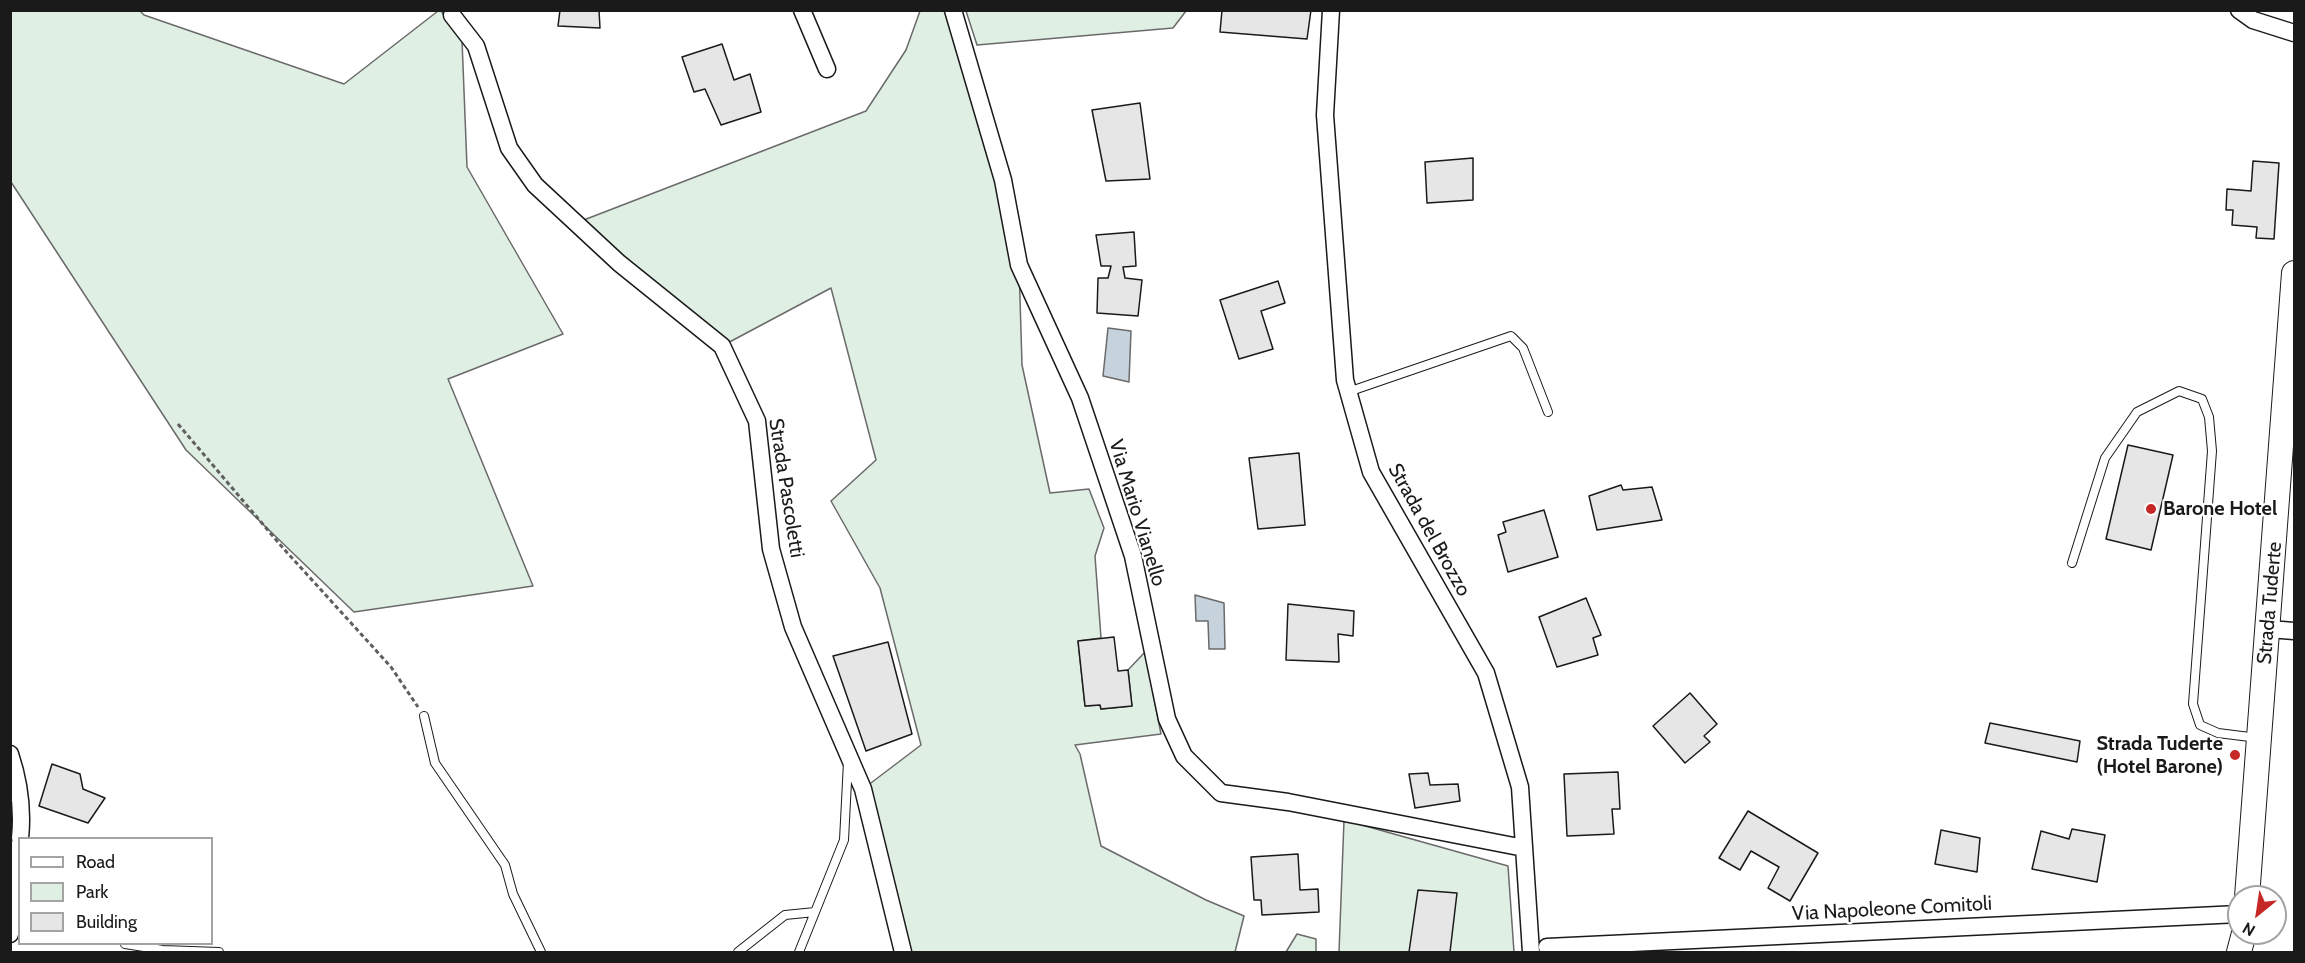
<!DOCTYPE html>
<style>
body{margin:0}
#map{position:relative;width:2305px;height:963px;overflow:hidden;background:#fff;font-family:Cabin,sans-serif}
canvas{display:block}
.frame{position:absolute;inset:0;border:12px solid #1a1a1a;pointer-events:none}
.legend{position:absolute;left:18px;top:837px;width:195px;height:108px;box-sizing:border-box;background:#fff;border:2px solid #a3a3a3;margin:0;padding:8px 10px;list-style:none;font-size:18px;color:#1a1a1a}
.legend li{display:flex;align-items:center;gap:12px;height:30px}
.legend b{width:30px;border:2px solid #a3a3a3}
.north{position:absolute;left:2227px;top:885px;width:60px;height:60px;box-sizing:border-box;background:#fff;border:2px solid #a3a3a3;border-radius:50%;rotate:210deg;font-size:16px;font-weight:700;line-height:24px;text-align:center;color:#1a1a1a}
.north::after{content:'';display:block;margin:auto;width:21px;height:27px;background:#c62828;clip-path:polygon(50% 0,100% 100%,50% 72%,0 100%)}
</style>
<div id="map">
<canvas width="2305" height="963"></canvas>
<div class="frame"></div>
<ul class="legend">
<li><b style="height:8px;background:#fff"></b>Road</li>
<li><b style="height:16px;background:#e0efe3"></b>Park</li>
<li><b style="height:16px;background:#e6e6e6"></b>Building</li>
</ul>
<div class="north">N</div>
</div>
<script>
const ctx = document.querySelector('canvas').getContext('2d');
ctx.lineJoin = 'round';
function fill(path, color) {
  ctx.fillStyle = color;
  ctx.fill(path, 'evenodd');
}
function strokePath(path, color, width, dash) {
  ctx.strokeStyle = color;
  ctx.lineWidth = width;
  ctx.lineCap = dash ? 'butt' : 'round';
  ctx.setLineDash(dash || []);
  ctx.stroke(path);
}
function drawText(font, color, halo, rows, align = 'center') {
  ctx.font = font + ' Cabin,sans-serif';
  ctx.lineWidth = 4.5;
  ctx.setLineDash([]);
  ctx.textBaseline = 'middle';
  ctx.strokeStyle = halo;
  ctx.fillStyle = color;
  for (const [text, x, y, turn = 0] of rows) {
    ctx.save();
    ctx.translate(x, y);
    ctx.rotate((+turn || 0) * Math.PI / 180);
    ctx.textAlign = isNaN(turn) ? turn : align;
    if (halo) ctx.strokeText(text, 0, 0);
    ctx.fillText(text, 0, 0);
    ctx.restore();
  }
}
const green = new Path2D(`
 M 10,11 L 140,11 L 144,15 L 344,84 L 438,11 L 441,11 L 462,40 L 467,167 L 563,334 L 448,379 L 533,586 L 354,612 L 186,450 L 11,182 Z
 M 920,11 L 954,11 L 1019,265 L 1022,365 L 1050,493 L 1089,489 L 1104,528 L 1095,556 L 1101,638 L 1078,641 L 1085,706 L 1100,705 L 1101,709 L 1132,706 L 1128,670 L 1145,652 L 1161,734 L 1075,745 L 1080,754 L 1101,846 L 1206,900 L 1244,916 L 1235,952 L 903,952 L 863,789 L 921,745 L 880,588 L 831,501 L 876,460 L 831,288 L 722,346 L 576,223 L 866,111 L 906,50 Z
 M 966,11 L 966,10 L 1186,11 L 1173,28 L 977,45 Z
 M 1344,820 L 1508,866 L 1514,952 L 1339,952 Z
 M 1297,934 L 1316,939 L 1316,952 L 1286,952 Z`);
const water = new Path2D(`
 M 1108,328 L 1131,331 L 1129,382 L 1103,376 Z
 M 1195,595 L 1224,603 L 1225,649 L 1209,649 L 1208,621 L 1196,621 Z`);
const building = new Path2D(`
 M 560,10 L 599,10 L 600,28 L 558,26 Z
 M 1222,10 L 1311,10 L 1307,39 L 1220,32 Z
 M 722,44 L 734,80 L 750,74 L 761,112 L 721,125 L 705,89 L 694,92 L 682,57 Z
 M 1140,103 L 1150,179 L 1106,181 L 1092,110 Z
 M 1473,158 L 1473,200 L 1427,203 L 1425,162 Z
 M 2253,161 L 2279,163 L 2274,239 L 2256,238 L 2257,227 L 2232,225 L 2233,210 L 2226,210 L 2227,189 L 2251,191 Z
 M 1134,232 L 1136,266 L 1123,267 L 1125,278 L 1142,280 L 1138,316 L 1097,313 L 1098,278 L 1108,278 L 1111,266 L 1101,266 L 1096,235 Z
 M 1278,281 L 1285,303 L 1261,311 L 1273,349 L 1239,359 L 1220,300 Z
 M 2128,445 L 2173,455 L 2151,550 L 2106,539 Z
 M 1299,453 L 1305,525 L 1258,529 L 1249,458 Z
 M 1621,485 L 1623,490 L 1652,487 L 1662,520 L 1597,530 L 1589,496 Z
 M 1544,510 L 1558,557 L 1508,572 L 1498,535 L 1506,532 L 1503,522 Z
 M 1586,598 L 1601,635 L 1593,638 L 1598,655 L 1557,667 L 1539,617 Z
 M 1288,604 L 1354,611 L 1353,636 L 1338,634 L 1339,662 L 1286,660 Z
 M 1114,637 L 1118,671 L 1128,670 L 1132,706 L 1101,709 L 1100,705 L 1085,706 L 1078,641 Z
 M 888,642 L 912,734 L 866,751 L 833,656 Z
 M 1690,693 L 1717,724 L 1704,736 L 1710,742 L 1685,763 L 1653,726 Z
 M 1990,723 L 2080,741 L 2077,762 L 1985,743 Z
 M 52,764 L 80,774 L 83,789 L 105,798 L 88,823 L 39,806 Z
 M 1618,772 L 1620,809 L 1612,809 L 1614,834 L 1567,836 L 1564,774 Z
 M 1428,773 L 1430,785 L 1458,784 L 1460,801 L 1415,808 L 1409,774 Z
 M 1748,811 L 1818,853 L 1790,901 L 1768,888 L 1779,867 L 1751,851 L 1740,870 L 1719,858 Z
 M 2072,829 L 2105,835 L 2097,882 L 2032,869 L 2041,831 L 2069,839 Z
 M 1941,830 L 1980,838 L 1977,872 L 1935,864 Z
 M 1298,854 L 1300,890 L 1318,889 L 1319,912 L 1262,915 L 1261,900 L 1254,900 L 1251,857 Z
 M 1418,890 L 1457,893 L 1450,952 L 1409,952 Z`);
const path = new Path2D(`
 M 178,424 L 283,548 L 391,667 L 418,707`);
const service = new Path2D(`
 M 1348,392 L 1511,336 L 1523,348 L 1548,412
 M 2072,563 L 2105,458 L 2137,412 L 2179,391 L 2202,399 L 2209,417 L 2212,451 L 2193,704 L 2200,725 L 2218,733 L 2258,738
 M 424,716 L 435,763 L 505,865 L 513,894 L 541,952
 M 125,944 L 163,950 L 219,952
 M 738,952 L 785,915 L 815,912
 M 799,952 L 844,840 L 848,762`);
const minor = new Path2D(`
 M 802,10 L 827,69
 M 953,10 L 1003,180 L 1019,265 L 1080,398 L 1133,556 L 1167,719 L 1184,756 L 1221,793 L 1288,802 L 1524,848
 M 1331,10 L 1325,115 L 1345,380 L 1371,472 L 1486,673 L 1520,787 L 1531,952
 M 2239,10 L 2253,20 L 2294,33
 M 452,15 L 476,46 L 509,148 L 535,185 L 619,263 L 722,346 L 757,421 L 771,549 L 793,627 L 863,789 L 903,952
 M 2269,629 L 2294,631
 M 10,754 C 19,781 23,810 20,838
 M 10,934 L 20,843
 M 1547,947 L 2239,914`);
const secondary = new Path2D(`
 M 2247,897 L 2294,273
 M 2239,952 L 2244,933`);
const markers = [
 [2151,509,6,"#c62828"],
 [2235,755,6,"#c62828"]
];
const streetNames = [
 ["Strada Pascoletti",786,488,81],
 ["Via Mario Vianello",1137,513,73],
 ["Strada del Brozzo",1429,530,61],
 ["Strada Tuderte",2270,603,-85],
 ["Via Napoleone Comitoli",1892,909,-3]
];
const poiNames = [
 ["Barone Hotel",2163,509],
 ["Strada Tuderte",2223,744,"right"],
 ["(Hotel Barone)",2223,767,"right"]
];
fill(green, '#e0efe3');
strokePath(green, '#6a6a6a', 1.5);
fill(water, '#c6d2dc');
strokePath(water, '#6a6a6a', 1.5);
fill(building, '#e6e6e6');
strokePath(building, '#1a1a1a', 1.5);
strokePath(service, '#1a1a1a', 10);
strokePath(minor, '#1a1a1a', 19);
strokePath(secondary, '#1a1a1a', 26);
strokePath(path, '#5f5f5f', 3, [4.5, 3]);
strokePath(service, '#fff', 8);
strokePath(minor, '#fff', 16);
strokePath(secondary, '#fff', 24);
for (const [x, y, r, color] of markers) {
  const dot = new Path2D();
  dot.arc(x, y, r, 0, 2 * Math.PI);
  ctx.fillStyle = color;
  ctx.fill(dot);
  strokePath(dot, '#fff', 2);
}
drawText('20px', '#1a1a1a', '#fff', streetNames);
drawText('bold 20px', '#1a1a1a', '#fff', poiNames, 'left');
</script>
